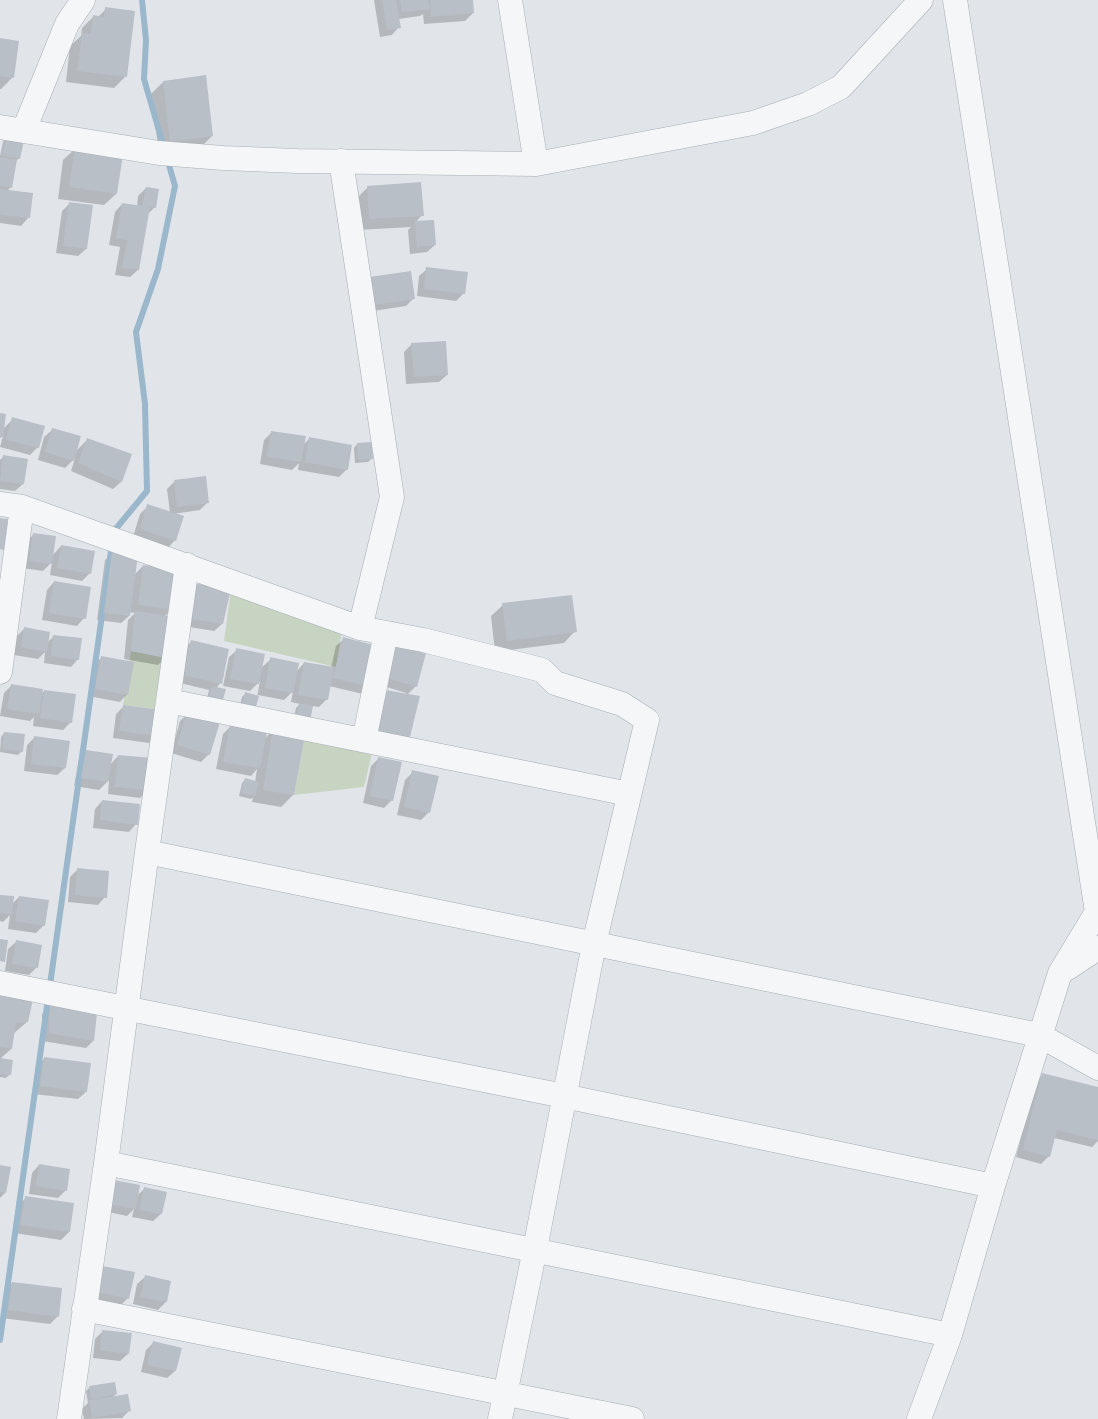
<!DOCTYPE html>
<style>
body{margin:0}
canvas{display:block;background:#e1e5ea}
</style>
<canvas width="1098" height="1419"></canvas>
<script>
const ctx = document.querySelector('canvas').getContext('2d');
ctx.lineJoin = 'round';
function fill(path, color) {
  ctx.fillStyle = color;
  ctx.fill(path, 'evenodd');
}
function strokePath(path, color, width, dash) {
  ctx.strokeStyle = color;
  ctx.lineWidth = width;
  ctx.lineCap = dash ? 'butt' : 'round';
  ctx.setLineDash(dash || []);
  ctx.stroke(path);
}
const green = new Path2D(`
 M 231,589 L 342,630 L 336,667 L 224,641 Z
 M 131,651 L 166,658 L 161,710 L 123,705 Z
 M 305,736 L 373,749 L 364,787 L 294,795 Z`);
const shadow = new Path2D(`
 M 374,0 L 472,0 L 473,13 L 465,21 L 424,24 L 423,14 L 420,16 L 398,19 L 399,27 L 392,35 L 380,37 Z
 M 106,9 L 126,76 L 114,88 L 66,82 L 70,46 L 81,36 L 82,28 L 93,17 L 98,17 Z
 M 0,39 L 13,77 L 1,89 L 0,89 Z
 M 163,82 L 212,136 L 200,148 L 159,153 L 151,94 Z
 M 6,138 L 19,158 L 16,161 L 10,188 L 7,191 L 28,218 L 21,226 L 0,223 L 0,156 L 3,142 Z
 M 75,149 L 116,194 L 104,205 L 58,199 L 63,160 Z
 M 368,187 L 422,215 L 415,223 L 433,221 L 435,245 L 427,252 L 410,254 L 408,230 L 411,227 L 358,230 L 356,199 Z
 M 146,188 L 155,207 L 147,215 L 138,270 L 130,277 L 115,275 L 120,247 L 109,245 L 115,212 L 122,204 L 137,207 L 138,196 Z
 M 69,204 L 86,249 L 78,256 L 56,253 L 62,211 Z
 M 427,269 L 464,293 L 456,301 L 417,296 L 419,276 Z
 M 362,286 L 413,299 L 406,306 L 366,312 Z
 M 412,344 L 447,375 L 439,382 L 406,384 L 404,352 Z
 M 0,415 L 3,429 L 13,419 L 38,447 L 30,455 L 0,447 L 3,436 L 0,438 Z
 M 52,430 L 76,451 L 87,440 L 121,482 L 113,489 L 71,471 L 75,458 L 65,468 L 38,460 L 44,437 Z
 M 272,432 L 303,445 L 309,439 L 347,469 L 339,477 L 298,470 L 299,463 L 292,470 L 260,464 L 264,440 Z
 M 357,444 L 371,459 L 368,462 L 355,463 L 354,448 Z
 M 4,456 L 23,484 L 15,491 L 0,489 L 0,460 Z
 M 174,482 L 208,502 L 200,510 L 173,514 L 175,540 L 168,548 L 133,537 L 140,514 L 148,506 L 170,513 L 167,489 Z
 M 34,534 L 52,556 L 61,546 L 90,573 L 82,581 L 50,575 L 52,562 L 43,571 L 22,568 L 26,542 Z
 M 113,553 L 134,575 L 143,566 L 171,610 L 164,617 L 165,658 L 158,665 L 124,659 L 128,620 L 135,613 L 129,612 L 129,616 L 121,623 L 97,620 L 105,560 Z
 M 54,582 L 84,618 L 77,626 L 42,620 L 47,590 Z
 M 184,593 L 222,624 L 214,631 L 177,625 Z
 M 503,605 L 575,631 L 564,643 L 495,652 L 491,616 Z
 M 25,628 L 47,643 L 54,636 L 78,659 L 71,667 L 44,663 L 45,652 L 38,659 L 14,655 L 17,636 Z
 M 344,639 L 376,647 L 363,694 L 329,686 L 327,699 L 319,707 L 312,706 L 293,721 L 296,708 L 300,704 L 291,702 L 293,691 L 284,700 L 258,695 L 254,710 L 239,710 L 242,697 L 245,694 L 257,697 L 260,681 L 250,691 L 223,686 L 229,657 L 237,650 L 260,669 L 271,659 L 296,672 L 304,663 L 331,668 L 336,646 Z
 M 191,642 L 220,683 L 206,703 L 209,690 L 176,682 L 183,650 Z
 M 381,651 L 416,686 L 407,695 L 406,693 L 374,683 Z
 M 101,658 L 127,694 L 120,702 L 88,696 L 93,665 Z
 M 12,685 L 40,695 L 44,691 L 71,722 L 63,730 L 33,726 L 34,717 L 30,721 L 0,716 L 4,693 Z
 M 124,706 L 157,735 L 149,743 L 113,738 L 116,714 Z
 M 188,714 L 209,754 L 201,762 L 171,753 L 180,721 Z
 M 231,726 L 264,739 L 273,730 L 293,795 L 281,807 L 252,802 L 253,797 L 251,799 L 239,796 L 242,783 L 245,780 L 255,782 L 257,769 L 251,776 L 216,769 L 223,734 Z
 M 4,733 L 22,751 L 18,755 L 0,752 L 1,737 Z
 M 34,738 L 65,768 L 57,775 L 24,771 L 27,745 Z
 M 86,751 L 110,765 L 118,756 L 148,790 L 140,798 L 108,794 L 109,780 L 99,790 L 74,786 L 79,759 Z
 M 379,758 L 392,800 L 384,808 L 363,803 L 371,766 Z
 M 413,772 L 429,812 L 421,820 L 397,815 L 405,780 Z
 M 102,801 L 136,824 L 129,832 L 93,828 L 95,809 Z
 M 78,869 L 105,897 L 98,905 L 68,902 L 70,877 Z
 M 0,896 L 12,904 L 19,897 L 44,925 L 36,933 L 8,929 L 10,915 L 3,922 L 0,921 Z
 M 16,942 L 37,967 L 29,975 L 5,971 L 8,949 Z
 M 0,994 L 27,1022 L 13,1034 L 11,1049 L 0,1059 L 10,1074 L 6,1078 L 0,1077 Z
 M 50,1007 L 93,1041 L 86,1048 L 42,1041 L 42,1014 Z
 M 44,1059 L 86,1092 L 78,1099 L 33,1094 L 36,1066 Z
 M 1043,1075 L 1098,1089 L 1098,1141 L 1092,1147 L 1054,1138 L 1049,1156 L 1041,1164 L 1016,1157 L 1035,1082 Z
 M 39,1165 L 66,1190 L 58,1198 L 29,1194 L 32,1173 Z
 M 0,1167 L 5,1193 L 0,1198 Z
 M 107,1189 L 137,1196 L 144,1189 L 161,1214 L 153,1221 L 132,1217 L 134,1209 L 127,1216 L 103,1211 Z
 M 26,1198 L 73,1205 L 69,1232 L 61,1240 L 14,1233 L 18,1205 Z
 M 95,1275 L 128,1298 L 120,1306 L 91,1300 Z
 M 145,1277 L 170,1282 L 166,1302 L 158,1310 L 133,1304 L 137,1284 Z
 M 12,1283 L 58,1316 L 50,1324 L 1,1318 L 4,1291 Z
 M 103,1331 L 128,1354 L 120,1361 L 93,1358 L 95,1339 Z
 M 153,1343 L 175,1371 L 167,1378 L 141,1372 L 146,1350 Z
 M 114,1383 L 116,1394 L 112,1398 L 129,1411 L 122,1418 L 84,1419 L 82,1409 L 88,1403 L 86,1391 L 89,1388 Z`);
const stream = new Path2D(`
 M 142,0 L 146,40 L 144,79 L 164,148
 M 113,534 L 114,531 L 147,491 L 145,404 L 136,332 L 158,269 L 175,186 L 167,158
 M 0,1340 L 112,544`);
const building = new Path2D(`
 M 382,0 L 396,0 L 401,28 L 387,30 Z
 M 400,0 L 428,0 L 430,9 L 402,12 Z
 M 430,0 L 473,0 L 474,13 L 431,17 Z
 M 105,7 L 135,11 L 127,77 L 77,71 L 82,33 L 91,34 L 93,15 L 104,17 Z
 M 0,38 L 19,41 L 14,78 L 0,76 Z
 M 206,75 L 213,136 L 170,142 L 163,81 Z
 M 6,137 L 24,140 L 20,159 L 2,155 Z
 M 75,147 L 123,154 L 117,194 L 69,187 Z
 M 0,157 L 17,160 L 12,188 L 0,186 Z
 M 421,182 L 424,216 L 369,219 L 367,186 Z
 M 146,187 L 159,189 L 156,208 L 150,207 L 139,270 L 122,268 L 127,240 L 116,238 L 122,203 L 142,206 Z
 M 0,189 L 33,193 L 30,218 L 0,215 Z
 M 69,202 L 93,205 L 87,249 L 63,246 Z
 M 434,220 L 436,245 L 417,247 L 415,221 Z
 M 426,267 L 468,272 L 465,294 L 424,289 Z
 M 411,271 L 415,299 L 373,305 L 369,277 Z
 M 446,341 L 448,375 L 414,377 L 411,343 Z
 M 0,413 L 6,414 L 3,437 L 0,436 Z
 M 12,417 L 45,426 L 39,448 L 6,440 Z
 M 52,428 L 81,436 L 74,461 L 45,452 Z
 M 271,431 L 306,436 L 301,462 L 267,457 Z
 M 309,437 L 352,445 L 348,470 L 305,462 Z
 M 87,438 L 132,454 L 122,482 L 78,463 Z
 M 372,442 L 373,459 L 358,460 L 357,443 Z
 M 3,455 L 28,459 L 24,484 L 0,481 Z
 M 206,476 L 209,503 L 177,507 L 174,480 Z
 M 147,504 L 184,516 L 176,541 L 140,529 Z
 M 0,518 L 8,519 L 4,550 L 0,549 Z
 M 33,533 L 56,536 L 52,564 L 29,561 Z
 M 61,545 L 95,551 L 91,574 L 57,568 Z
 M 112,551 L 138,555 L 130,616 L 104,613 Z
 M 143,565 L 178,569 L 172,610 L 138,605 Z
 M 54,581 L 91,587 L 86,619 L 49,613 Z
 M 192,583 L 231,589 L 223,624 L 184,618 Z
 M 572,595 L 577,632 L 507,641 L 502,603 Z
 M 135,611 L 174,617 L 166,658 L 131,651 Z
 M 24,627 L 50,632 L 47,652 L 21,647 Z
 M 53,635 L 82,638 L 79,660 L 51,656 Z
 M 343,637 L 377,646 L 371,687 L 333,678 Z
 M 191,640 L 229,649 L 222,684 L 183,675 Z
 M 388,642 L 426,653 L 417,687 L 381,676 Z
 M 236,648 L 265,654 L 259,684 L 230,679 Z
 M 101,656 L 134,662 L 128,695 L 95,689 Z
 M 270,657 L 299,663 L 293,693 L 265,688 Z
 M 304,662 L 334,667 L 328,700 L 298,695 Z
 M 11,684 L 43,689 L 39,714 L 7,709 Z
 M 212,686 L 226,689 L 222,703 L 208,700 Z
 M 380,689 L 420,696 L 409,741 L 372,736 Z
 M 44,690 L 76,694 L 72,723 L 40,718 Z
 M 245,692 L 259,696 L 255,710 L 242,707 Z
 M 299,703 L 313,706 L 310,721 L 296,718 Z
 M 123,705 L 161,710 L 158,736 L 119,731 Z
 M 187,712 L 220,722 L 210,755 L 177,745 Z
 M 230,725 L 267,732 L 260,768 L 223,762 Z
 M 273,729 L 305,736 L 294,795 L 263,790 Z
 M 4,732 L 25,734 L 23,752 L 2,749 Z
 M 34,736 L 70,741 L 66,768 L 31,764 Z
 M 86,750 L 113,754 L 108,782 L 81,778 Z
 M 118,755 L 152,758 L 149,790 L 115,787 Z
 M 378,757 L 402,762 L 393,801 L 370,796 Z
 M 412,770 L 439,776 L 430,813 L 404,807 Z
 M 245,778 L 259,782 L 255,796 L 241,793 Z
 M 102,800 L 140,804 L 138,825 L 100,820 Z
 M 77,868 L 109,871 L 107,898 L 75,895 Z
 M 0,895 L 14,896 L 12,915 L 0,913 Z
 M 19,896 L 49,900 L 45,926 L 15,921 Z
 M 0,939 L 8,940 L 5,962 L 0,961 Z
 M 16,940 L 42,945 L 38,968 L 12,964 Z
 M 0,993 L 33,999 L 28,1022 L 16,1023 L 12,1049 L 0,1047 Z
 M 50,1005 L 97,1013 L 94,1041 L 49,1033 Z
 M 44,1057 L 91,1063 L 87,1092 L 40,1086 Z
 M 0,1058 L 13,1060 L 11,1075 L 0,1074 Z
 M 1042,1073 L 1098,1087 L 1098,1140 L 1057,1130 L 1050,1157 L 1023,1150 Z
 M 39,1164 L 70,1169 L 67,1191 L 36,1186 Z
 M 0,1165 L 11,1167 L 6,1193 L 0,1192 Z
 M 114,1180 L 140,1185 L 136,1209 L 110,1204 Z
 M 144,1187 L 167,1192 L 162,1214 L 139,1210 Z
 M 25,1196 L 74,1203 L 70,1232 L 21,1225 Z
 M 102,1266 L 135,1272 L 129,1299 L 98,1292 Z
 M 145,1275 L 171,1281 L 167,1302 L 140,1297 Z
 M 12,1282 L 62,1288 L 59,1317 L 8,1310 Z
 M 102,1330 L 132,1333 L 129,1354 L 100,1350 Z
 M 153,1341 L 182,1348 L 176,1371 L 147,1365 Z
 M 115,1382 L 117,1394 L 91,1399 L 89,1386 Z
 M 128,1394 L 131,1411 L 92,1418 L 89,1400 Z`);
const minor = new Path2D(`
 M 510,0 L 536,164
 M 0,127 L 159,153 L 223,158 L 297,161 L 536,164 L 753,123 L 808,104 L 841,87 L 921,0
 M 24,130 L 67,24 L 83,0
 M 341,161 L 392,497 L 360,628
 M 0,504 L 22,507 L 360,628 L 423,640 L 542,670 L 555,683 L 622,704 L 647,720 L 594,944 L 535,1249 L 500,1419
 M 0,672 L 22,507
 M 169,701 L 629,794
 M 364,740 L 386,633
 M 147,852 L 1039,1035 L 1098,1068
 M 1066,969 L 1098,948
 M 0,983 L 564,1096 L 993,1186
 M 106,1163 L 950,1335
 M 84,1309 L 632,1419
 M 69,1419 L 106,1163 L 147,852 L 187,565
 M 919,1419 L 950,1335 L 993,1186 L 1060,973 L 1097,912 L 955,0`);
fill(green, '#c8d4c2');
fill(shadow, '#0003');
strokePath(stream, '#9bb7cb', 6);
fill(building, '#b8bfc7');
strokePath(minor, '#a6adb4', 25);
strokePath(minor, '#f4f6f8', 24);
</script>
